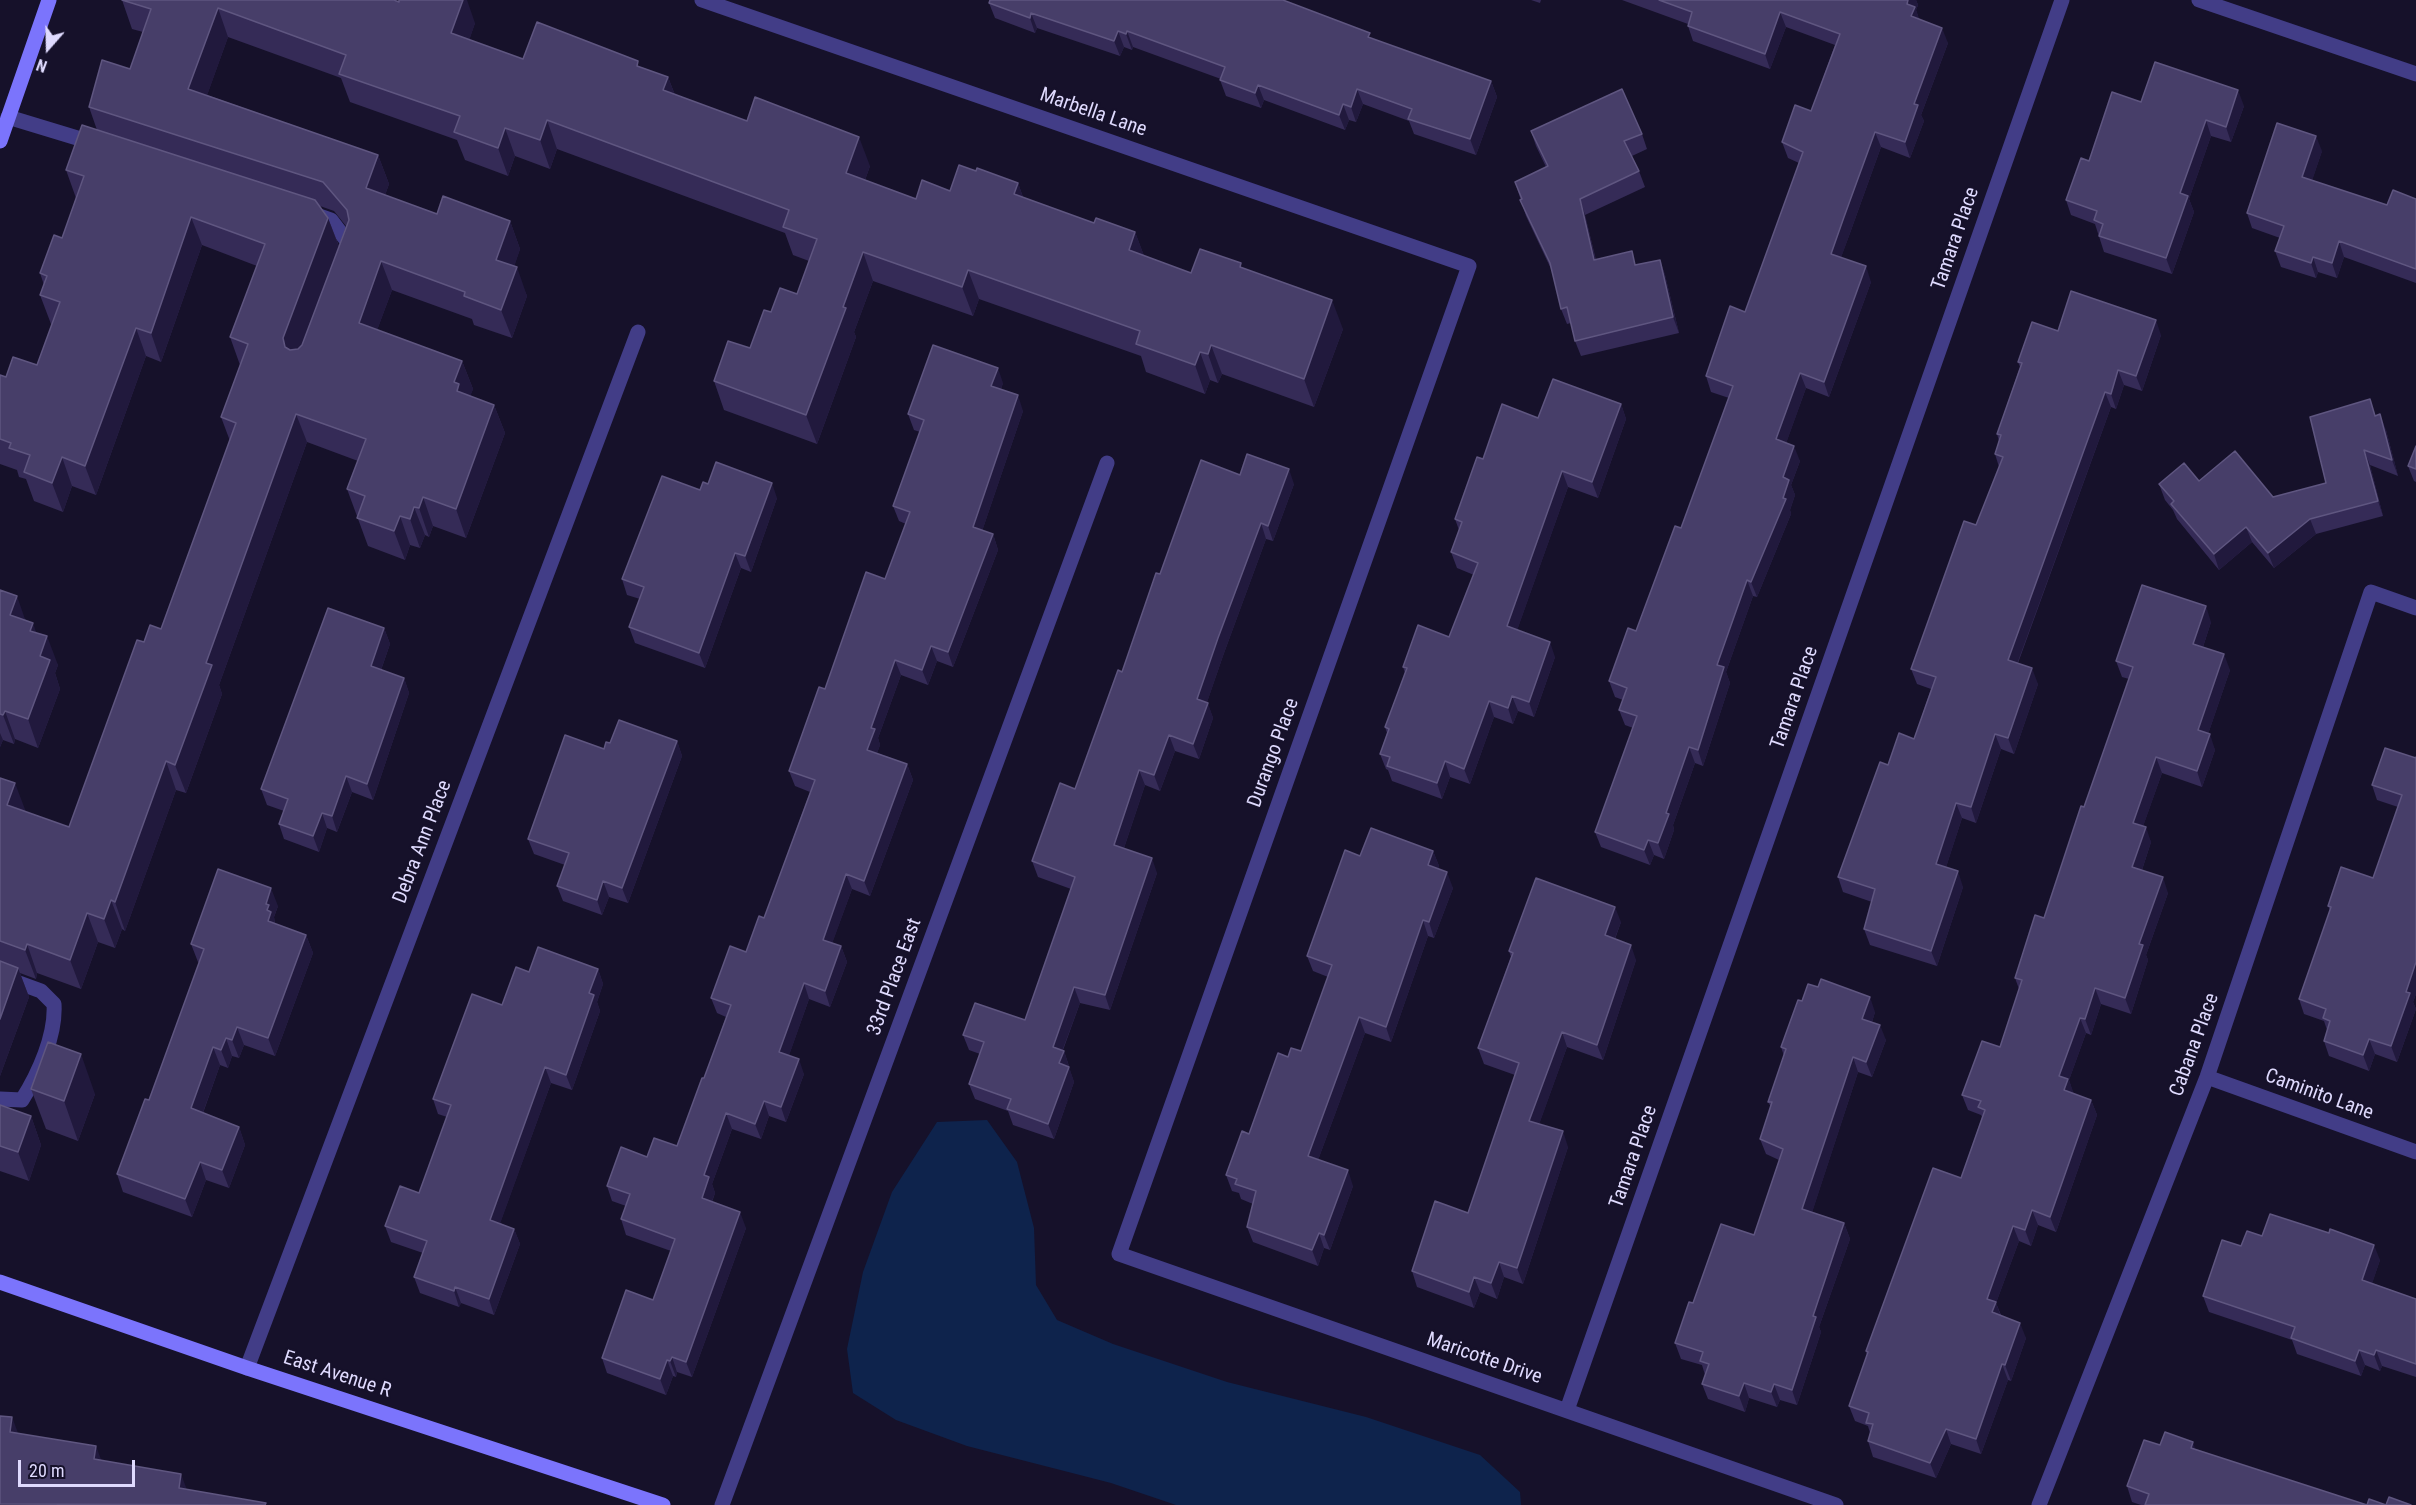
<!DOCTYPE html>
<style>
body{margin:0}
#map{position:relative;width:2416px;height:1505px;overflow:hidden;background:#16112a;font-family:"Roboto Condensed",sans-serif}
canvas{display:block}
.north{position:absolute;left:18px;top:18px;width:60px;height:60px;-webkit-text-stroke:4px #16112a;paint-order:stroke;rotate:200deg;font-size:16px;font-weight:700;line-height:24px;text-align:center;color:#dfdafe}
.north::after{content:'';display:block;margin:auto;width:21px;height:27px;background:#dfdafe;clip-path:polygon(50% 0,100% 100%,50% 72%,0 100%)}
.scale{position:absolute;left:18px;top:1460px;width:117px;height:27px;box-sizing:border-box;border:3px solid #dfdafe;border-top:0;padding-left:8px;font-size:18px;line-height:21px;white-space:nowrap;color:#dfdafe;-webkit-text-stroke:4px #16112a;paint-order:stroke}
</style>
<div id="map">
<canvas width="2416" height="1505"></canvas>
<div class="north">N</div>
<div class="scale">20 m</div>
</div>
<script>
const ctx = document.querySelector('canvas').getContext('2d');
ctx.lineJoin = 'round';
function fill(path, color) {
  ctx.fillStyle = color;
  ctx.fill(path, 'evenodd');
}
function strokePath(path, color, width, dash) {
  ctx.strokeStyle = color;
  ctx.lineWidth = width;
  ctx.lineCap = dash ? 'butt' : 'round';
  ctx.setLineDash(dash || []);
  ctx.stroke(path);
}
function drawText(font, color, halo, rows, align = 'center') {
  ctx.font = font + ' "Roboto Condensed",sans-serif';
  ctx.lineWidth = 4.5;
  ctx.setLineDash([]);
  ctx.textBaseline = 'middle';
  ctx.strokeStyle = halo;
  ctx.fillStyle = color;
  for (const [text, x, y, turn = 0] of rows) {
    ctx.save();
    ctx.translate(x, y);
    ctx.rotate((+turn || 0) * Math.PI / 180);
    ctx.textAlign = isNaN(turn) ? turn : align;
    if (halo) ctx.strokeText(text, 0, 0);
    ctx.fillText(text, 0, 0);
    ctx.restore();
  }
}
const water = new Path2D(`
 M 987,1120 L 1017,1162 L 1034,1228 L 1036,1285 L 1057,1320 L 1113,1344 L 1227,1382 L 1366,1417 L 1480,1455 L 1520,1492 L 1521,1505 L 1176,1505 L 1111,1483 L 967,1446 L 896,1420 L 853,1393 L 847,1349 L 863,1272 L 892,1192 L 937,1122 Z`);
const lane = new Path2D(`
 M 8,117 L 97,144
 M 311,213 L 331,220 L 350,245 L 347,252
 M 0,976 L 41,991 L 54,1004 C 56,1035 39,1073 22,1100 L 0,1099`);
const street = new Path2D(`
 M 702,0 L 1469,266 L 1119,1254 L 1836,1505
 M 2199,0 L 2416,74
 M 2207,1077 L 2416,1152
 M 247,1368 L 638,332
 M 1567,1410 L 2062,0
 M 722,1505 L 1107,463
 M 2039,1505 L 2207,1077 L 2371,592 L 2416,608`);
const secondary = new Path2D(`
 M 0,141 L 49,0
 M 0,1282 L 247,1368 L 663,1505`);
const wall = new Path2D(`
 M 122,0 L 475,23 L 469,40 L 523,59 L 641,67 L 668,77 L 675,95 L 870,166 L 865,180 L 916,199 L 950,191 L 976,171 L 1018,183 L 1023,197 L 1094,223 L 1135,232 L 1144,256 L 1191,273 L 1242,267 L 1343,329 L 1314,407 L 1222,374 L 1218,383 L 1210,380 L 1205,394 L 1146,372 L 1141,356 L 979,299 L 973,316 L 873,281 L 854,332 L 856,337 L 817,444 L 724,410 L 714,381 L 750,348 L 771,312 L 797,294 L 809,261 L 793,255 L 785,233 L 557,149 L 550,169 L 515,156 L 508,176 L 465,160 L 457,140 L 350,102 L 341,78 L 228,37 L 207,95 L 378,155 L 389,184 L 385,195 L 437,214 L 510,221 L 520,249 L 514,266 L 527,296 L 512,338 L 474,325 L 472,319 L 392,290 L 377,330 L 462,361 L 473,389 L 470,396 L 494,405 L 505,433 L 466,538 L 433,526 L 429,537 L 425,535 L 420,548 L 410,545 L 405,560 L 368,546 L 347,489 L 358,461 L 307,442 L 219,685 L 222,694 L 186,793 L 176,790 L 125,931 L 122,929 L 115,948 L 98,942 L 81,989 L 37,973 L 36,979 L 20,973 L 29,997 L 0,1076 L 0,778 L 26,812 L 69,827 L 144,642 L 161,629 L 230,441 L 221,417 L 240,365 L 230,337 L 257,266 L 202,245 L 161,362 L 146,356 L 96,495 L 72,486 L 63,512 L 34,501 L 26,479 L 19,477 L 17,470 L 0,464 L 0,375 L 6,377 L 37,365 L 52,324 L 51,324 L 40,295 L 44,285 L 40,273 L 62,238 L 76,198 L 66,170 L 97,130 L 89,107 L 130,69 L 143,32 L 132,29 ZM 320,206 L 334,211 L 346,226 L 339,246 L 328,218 Z
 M 1531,0 L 1541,0 L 1540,3 Z
 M 1622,0 L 1916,0 L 1918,5 L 1916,10 L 1919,19 L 1948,43 L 1921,115 L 1924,121 L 1910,158 L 1881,147 L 1850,233 L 1841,257 L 1871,282 L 1829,397 L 1806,388 L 1786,443 L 1800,461 L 1791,485 L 1795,495 L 1790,510 L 1791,514 L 1757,597 L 1753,596 L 1726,672 L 1730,683 L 1703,766 L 1695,763 L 1673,825 L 1674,830 L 1664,859 L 1654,855 L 1650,865 L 1601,847 L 1595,832 L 1633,728 L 1625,725 L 1619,710 L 1623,700 L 1615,697 L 1609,681 L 1636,631 L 1681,528 L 1729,398 L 1711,392 L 1706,376 L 1745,312 L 1799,163 L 1788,158 L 1782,142 L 1811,111 L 1835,45 L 1786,27 L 1770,69 L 1693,41 L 1688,26 L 1688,24 Z
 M 989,3 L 1372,39 L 1491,81 L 1497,97 L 1476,155 L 1414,134 L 1409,121 L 1363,104 L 1356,122 L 1349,120 L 1345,130 L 1264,100 L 1261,108 L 1226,96 L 1220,80 L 1221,79 L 1133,47 L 1132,50 L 1124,47 L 1120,56 L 1037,28 L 1035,33 L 995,18 Z
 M 2141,102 L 2244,106 L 2231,142 L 2211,136 L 2189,199 L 2194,212 L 2172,274 L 2104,252 L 2095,224 L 2071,215 L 2066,200 L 2089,161 Z
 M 1531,131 L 1642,134 L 1647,149 L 1632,156 L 1639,171 L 1645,187 L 1585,215 L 1596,260 L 1637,265 L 1660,260 L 1665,275 L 1679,333 L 1581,356 L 1575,341 L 1571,323 L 1567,324 L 1561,309 L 1552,271 L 1526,216 L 1515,182 L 1546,167 L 1536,146 Z
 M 2322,151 L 2312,180 L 2387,205 L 2416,199 L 2416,283 L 2344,257 L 2337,278 L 2318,272 L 2316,278 L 2281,267 L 2275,251 L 2280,238 L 2252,228 L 2247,213 Z
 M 2058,331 L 2161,335 L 2142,391 L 2124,385 L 2116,409 L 2111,407 L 2018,663 L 2038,684 L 2014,754 L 2001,749 L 1976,823 L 1962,818 L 1946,867 L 1963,887 L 1937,966 L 1870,945 L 1864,929 L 1872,902 L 1843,892 L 1838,877 L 1888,765 L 1914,739 L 1931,689 L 1917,684 L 1911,669 L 1976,525 L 1999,467 L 1995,454 L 1999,441 L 1997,434 L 2020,367 L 2018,362 Z
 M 1003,383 L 1001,389 L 1023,411 L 982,531 L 993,534 L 998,550 L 953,667 L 937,661 L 928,685 L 901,675 L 878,738 L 880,745 L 877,753 L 907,764 L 913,780 L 870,896 L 852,889 L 832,943 L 841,946 L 847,962 L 830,1007 L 809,999 L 789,1055 L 804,1074 L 786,1122 L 769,1116 L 761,1139 L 732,1129 L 712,1184 L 715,1193 L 712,1202 L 746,1228 L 692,1377 L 677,1372 L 676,1377 L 673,1376 L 666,1395 L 607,1373 L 602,1358 L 653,1300 L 671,1251 L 626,1235 L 621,1219 L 626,1206 L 612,1201 L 607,1186 L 647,1157 L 677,1146 L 704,1078 L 726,1017 L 717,1013 L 711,998 L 746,952 L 764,918 L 810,792 L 795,786 L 789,771 L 825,689 L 885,579 L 906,524 L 899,521 L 893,506 L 920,432 L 914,430 L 908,414 Z
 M 1621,404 L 1626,419 L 1598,498 L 1568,487 L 1517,630 L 1555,657 L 1534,717 L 1518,711 L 1513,724 L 1494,717 L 1470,784 L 1450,777 L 1442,799 L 1392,781 L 1388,770 L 1386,769 L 1380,754 L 1387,733 L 1385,727 L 1405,673 L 1403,667 L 1449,637 L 1474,575 L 1457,568 L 1451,552 L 1459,530 L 1455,519 L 1483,459 L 1538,418 Z
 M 2376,416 L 2386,430 L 2398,476 L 2370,465 L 2383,516 L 2316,534 L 2274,568 L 2252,542 L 2219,570 L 2177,519 L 2173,510 L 2165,500 L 2159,484 L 2199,481 L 2273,497 L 2326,483 Z
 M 2416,446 L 2416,482 L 2414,481 L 2408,466 Z
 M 1240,475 L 1294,484 L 1273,541 L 1266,539 L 1224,653 L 1207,702 L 1213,718 L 1199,759 L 1175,751 L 1160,791 L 1145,785 L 1124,848 L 1157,873 L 1110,1010 L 1080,1003 L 1063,1050 L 1064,1051 L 1069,1066 L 1069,1068 L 1074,1082 L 1054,1139 L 1013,1125 L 1008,1111 L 975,1099 L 969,1084 L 980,1054 L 969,1050 L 963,1035 L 1025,1020 L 1071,889 L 1038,877 L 1032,861 L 1075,789 L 1122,672 L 1160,574 Z
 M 708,484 L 777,498 L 751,572 L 741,568 L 705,668 L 635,643 L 629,627 L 640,599 L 627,595 L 622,579 L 700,490 Z
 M 0,590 L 36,632 L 58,665 L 55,673 L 60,689 L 38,748 L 15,739 L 14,744 L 3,740 L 0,747 Z
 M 2211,622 L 2203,647 L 2230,670 L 2208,734 L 2215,750 L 2202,787 L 2162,773 L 2143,826 L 2151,842 L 2142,870 L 2168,893 L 2146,955 L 2148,960 L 2131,1014 L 2101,1004 L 2091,1035 L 2086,1033 L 2069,1080 L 2073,1093 L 2091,1100 L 2097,1115 L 2056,1232 L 2038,1225 L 2031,1246 L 2019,1241 L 1996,1303 L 2001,1315 L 2026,1338 L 2011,1381 L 2008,1380 L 1981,1454 L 1951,1444 L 1936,1478 L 1873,1457 L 1868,1441 L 1870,1433 L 1868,1426 L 1855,1421 L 1849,1406 L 1867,1355 L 1866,1351 L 1961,1178 L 1982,1117 L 1981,1115 L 1968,1110 L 1962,1095 L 2000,1047 L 2019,989 L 2015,978 L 2044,918 L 2084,807 L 2129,679 L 2122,677 L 2116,661 Z
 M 384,628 L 390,644 L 381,670 L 404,678 L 409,693 L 373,800 L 352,792 L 337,832 L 327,828 L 319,852 L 284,839 L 279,824 L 284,811 L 267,805 L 261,789 Z
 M 677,741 L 682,756 L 628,903 L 609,897 L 602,915 L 563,901 L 557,886 L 565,865 L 534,854 L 528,839 L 604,749 L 610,743 Z
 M 2416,757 L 2416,994 L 2413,1002 L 2416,1009 L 2397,1062 L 2375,1054 L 2369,1071 L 2329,1056 L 2324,1041 L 2327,1030 L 2324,1021 L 2304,1014 L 2299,999 L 2330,910 L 2328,906 L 2373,878 L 2398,807 L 2377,800 L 2372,785 L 2416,758 Z
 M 1433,851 L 1439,866 L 1438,869 L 1453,888 L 1434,938 L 1428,936 L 1391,1042 L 1365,1033 L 1318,1160 L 1353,1186 L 1330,1250 L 1324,1248 L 1318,1266 L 1253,1242 L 1247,1227 L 1253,1204 L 1241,1199 L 1239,1193 L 1232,1191 L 1226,1175 L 1249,1134 L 1288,1057 L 1301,1051 L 1328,977 L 1313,971 L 1307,956 L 1360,856 Z
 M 278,906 L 274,917 L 275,924 L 306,935 L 313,953 L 275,1056 L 244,1045 L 239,1058 L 232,1056 L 228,1068 L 220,1065 L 203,1113 L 239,1127 L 245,1145 L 229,1188 L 206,1180 L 192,1217 L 123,1192 L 117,1174 L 149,1100 L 199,963 L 198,962 L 191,944 Z
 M 1621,922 L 1615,939 L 1636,960 L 1603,1060 L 1567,1047 L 1539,1124 L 1568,1147 L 1523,1284 L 1504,1277 L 1497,1299 L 1480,1292 L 1474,1308 L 1417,1287 L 1412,1271 L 1468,1213 L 1515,1075 L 1484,1064 L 1478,1048 L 1511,957 L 1509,951 Z
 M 598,969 L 603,984 L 597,1002 L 600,1011 L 572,1090 L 551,1083 L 500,1223 L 514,1229 L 520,1244 L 494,1315 L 461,1303 L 459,1307 L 420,1293 L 414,1277 L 423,1253 L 391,1242 L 385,1226 L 419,1193 L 447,1117 L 438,1114 L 433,1099 L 502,1005 Z
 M 1802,1001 L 1875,1012 L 1872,1022 L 1886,1040 L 1872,1077 L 1858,1072 L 1812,1212 L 1844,1223 L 1850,1239 L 1819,1327 L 1821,1332 L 1797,1405 L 1780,1400 L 1777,1407 L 1749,1398 L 1745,1412 L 1708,1399 L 1702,1384 L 1705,1375 L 1702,1365 L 1681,1359 L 1675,1343 L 1693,1303 L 1754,1235 L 1779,1160 L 1766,1154 L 1760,1139 L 1771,1107 L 1768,1102 L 1784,1056 L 1781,1047 Z
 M 31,1089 L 95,1094 L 78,1141 L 46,1129 Z
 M 0,1105 L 31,1116 L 41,1145 L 29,1181 L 0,1171 Z
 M 2329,1233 L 2380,1260 L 2372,1283 L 2416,1299 L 2416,1377 L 2382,1366 L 2380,1371 L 2365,1365 L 2361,1376 L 2297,1354 L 2292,1340 L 2209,1312 L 2203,1296 L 2241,1246 L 2262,1236 Z
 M 2160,1445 L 2196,1450 L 2367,1505 L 2386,1505 L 2141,1505 L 2132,1502 L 2127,1486 Z`);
const shadedWall = new Path2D(`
 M 463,0 L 467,0 L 475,23 L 462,62 L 451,33 Z
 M 1908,0 L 1916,0 L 1918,5 L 1916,10 L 1920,22 L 1917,32 L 1907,4 Z
 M 218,8 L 228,37 L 199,118 L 188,89 Z
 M 1780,12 L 1786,27 L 1770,69 L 1765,54 Z
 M 1031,13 L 1037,28 L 1035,33 L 1030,18 Z
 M 1942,28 L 1948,43 L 1921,115 L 1924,121 L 1910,158 L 1905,142 L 1914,104 Z
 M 1118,31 L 1124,47 L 1120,56 L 1114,41 Z
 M 1127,31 L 1133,47 L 1132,50 L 1126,34 Z
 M 668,77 L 679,106 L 663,90 Z
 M 1491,81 L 1497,97 L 1476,155 L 1470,139 Z
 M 1258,85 L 1264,100 L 1261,108 L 1255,93 Z
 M 1357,89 L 1363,104 L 1356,122 L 1351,107 Z
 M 2238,90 L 2244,106 L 2231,142 L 2226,127 Z
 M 1343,104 L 1349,120 L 1345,130 L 1339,115 Z
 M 547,120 L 557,149 L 550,169 L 540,140 Z
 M 2206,120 L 2211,136 L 2189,199 L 2194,212 L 2172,274 L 2166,258 L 2180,193 Z
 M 505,128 L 515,156 L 508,176 L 498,148 Z
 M 1875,132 L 1881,147 L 1837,269 L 1831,254 Z
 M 2316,136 L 2322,151 L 2308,193 L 2302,177 Z
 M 859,137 L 870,166 L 857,202 L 846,173 Z
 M 378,155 L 389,184 L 377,217 L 366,188 Z
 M 1018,183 L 1028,212 L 1014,194 Z
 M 1580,199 L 1585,215 L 1599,275 L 1594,260 Z
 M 191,217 L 202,245 L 161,362 L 151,333 Z
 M 328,218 L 339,247 L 294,367 L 285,347 L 283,338 Z
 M 510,221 L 520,249 L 507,289 L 496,260 Z
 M 1135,232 L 1146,261 L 1129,250 Z
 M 2339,241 L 2344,257 L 2337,278 L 2332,263 Z
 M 863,252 L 873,281 L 854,332 L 856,337 L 817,444 L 806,415 L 843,307 Z
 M 2313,257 L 2318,272 L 2316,278 L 2311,263 Z
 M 1660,260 L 1665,275 L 1679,333 L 1673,317 Z
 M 381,261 L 392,290 L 369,352 L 359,323 Z
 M 1866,266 L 1871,282 L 1829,397 L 1824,382 Z
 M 517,267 L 527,296 L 512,338 L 501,310 Z
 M 968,270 L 979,299 L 973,316 L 962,287 Z
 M 1332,300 L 1343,329 L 1314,407 L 1304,379 Z
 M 2156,320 L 2161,335 L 2142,391 L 2136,376 Z
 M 136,328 L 146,356 L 96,495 L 85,466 Z
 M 1211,345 L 1222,374 L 1218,383 L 1208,354 Z
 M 1200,352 L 1210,380 L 1205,394 L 1195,365 Z
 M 462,361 L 473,389 L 467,405 L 457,391 L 454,382 Z
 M 998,368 L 1003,383 L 997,401 L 991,386 Z
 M 2118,370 L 2124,385 L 2116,409 L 2111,394 Z
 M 1800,373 L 1806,388 L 1782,455 L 1776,439 Z
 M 2105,392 L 2111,407 L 2013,675 L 2008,660 Z
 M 1018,395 L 1023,411 L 978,543 L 973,527 Z
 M 1621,404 L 1626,419 L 1598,498 L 1592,482 Z
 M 494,405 L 505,433 L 466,538 L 456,509 Z
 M 296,414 L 307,442 L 219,685 L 222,694 L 186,793 L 175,765 L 206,663 Z
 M 2380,414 L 2386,430 L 2398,476 L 2392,460 Z
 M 1794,446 L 1800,461 L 1791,485 L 1795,495 L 1790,510 L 1791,514 L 1757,597 L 1751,582 L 1783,498 L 1783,477 Z
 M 2364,450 L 2370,465 L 2383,516 L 2378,501 Z
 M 62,457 L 72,486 L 63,512 L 52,483 Z
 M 1289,469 L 1294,484 L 1273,541 L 1268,526 Z
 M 1562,471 L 1568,487 L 1513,642 L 1507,626 Z
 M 772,483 L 777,498 L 751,572 L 745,556 Z
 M 423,497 L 433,526 L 429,537 L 419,508 Z
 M 414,507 L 425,535 L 420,548 L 410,519 Z
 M 400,516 L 410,545 L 405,560 L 394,531 Z
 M 2310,519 L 2316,534 L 2274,568 L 2268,553 Z
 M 1261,523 L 1266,539 L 1224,653 L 1203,714 L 1197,699 L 1218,638 Z
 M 2246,527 L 2252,542 L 2219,570 L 2214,554 Z
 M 993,534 L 998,550 L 953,667 L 948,652 Z
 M 735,553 L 741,568 L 705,668 L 699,653 Z
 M 1747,580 L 1753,596 L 1726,672 L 1730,683 L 1703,766 L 1698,750 L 1717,665 Z
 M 17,596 L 27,625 L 10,615 Z
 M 2206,606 L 2211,622 L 2199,659 L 2193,644 Z
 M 33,623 L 42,650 L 47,636 L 58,665 L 55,673 L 60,689 L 38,748 L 28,719 L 30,631 Z
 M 384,628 L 390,644 L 377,681 L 371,666 Z
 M 1550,642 L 1555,657 L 1534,717 L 1529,702 Z
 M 931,646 L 937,661 L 928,685 L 922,670 Z
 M 2224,654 L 2230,670 L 2204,746 L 2198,730 Z
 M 895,660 L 901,675 L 878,738 L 880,745 L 873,765 L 867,750 L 871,728 Z
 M 2032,668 L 2038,684 L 2014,754 L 2008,738 Z
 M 404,678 L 409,693 L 373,800 L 367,784 Z
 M 1512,696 L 1518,711 L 1513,724 L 1508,708 Z
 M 1489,701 L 1494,717 L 1470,784 L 1464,769 Z
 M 1208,703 L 1213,718 L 1199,759 L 1193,744 Z
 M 5,711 L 15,739 L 14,744 L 3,715 Z
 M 0,733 L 3,740 L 0,747 Z
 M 1995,734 L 2001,749 L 1976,823 L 1971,807 Z
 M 2210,734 L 2215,750 L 2202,787 L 2197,771 Z
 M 1169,735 L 1175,751 L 1160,791 L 1154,775 Z
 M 677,741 L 682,756 L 628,903 L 622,888 Z
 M 1689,747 L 1695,763 L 1673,825 L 1674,830 L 1664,859 L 1658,843 L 1666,813 Z
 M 2156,757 L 2162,773 L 2139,838 L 2133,823 Z
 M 166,761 L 176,790 L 125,931 L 115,902 Z
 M 1445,761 L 1450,777 L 1442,799 L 1437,783 Z
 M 907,764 L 913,780 L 870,896 L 864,881 Z
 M 1139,770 L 1145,785 L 1120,860 L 1114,845 Z
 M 346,776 L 352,792 L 337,832 L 332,816 Z
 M 15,783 L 26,812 L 7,805 Z
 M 1956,803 L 1962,818 L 1942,880 L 1936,864 Z
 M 322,813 L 327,828 L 319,852 L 313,836 Z
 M 2146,827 L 2151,842 L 2138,882 L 2132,867 Z
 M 1648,840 L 1654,855 L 1650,865 L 1644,850 Z
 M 1433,851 L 1439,866 L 1434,881 L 1428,865 Z
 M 1152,858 L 1157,873 L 1110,1010 L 1105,995 Z
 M 1958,871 L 1963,887 L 1937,966 L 1931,951 Z
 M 1447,872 L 1453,888 L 1434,938 L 1429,922 Z
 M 846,874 L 852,889 L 828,955 L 823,940 Z
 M 2163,877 L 2168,893 L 2146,955 L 2148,960 L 2131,1014 L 2125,998 L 2139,944 Z
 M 603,881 L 609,897 L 602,915 L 597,900 Z
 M 271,888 L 278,906 L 274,917 L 275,924 L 268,921 L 266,904 Z
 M 111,900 L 122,929 L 115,948 L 104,919 Z
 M 1615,907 L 1621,922 L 1610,951 L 1605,935 Z
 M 87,913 L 98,942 L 81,989 L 70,960 Z
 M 1423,920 L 1428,936 L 1391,1042 L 1386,1027 Z
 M 306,935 L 313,953 L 275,1056 L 268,1038 Z
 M 27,944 L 37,973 L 36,979 L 25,950 Z
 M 1631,945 L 1636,960 L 1603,1060 L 1597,1045 Z
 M 841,946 L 847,962 L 830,1007 L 825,991 Z
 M 2416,962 L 2416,994 L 2413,1002 L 2416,1009 L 2397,1062 L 2391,1046 L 2406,992 Z
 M 18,968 L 29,997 L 0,1076 L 0,1019 Z
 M 598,969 L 603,984 L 597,1002 L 600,1011 L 572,1090 L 566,1075 L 589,993 Z
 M 804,983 L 809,999 L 785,1067 L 779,1052 Z
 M 1074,987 L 1080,1003 L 1058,1062 L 1053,1047 Z
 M 2095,988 L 2101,1004 L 2091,1035 L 2085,1019 Z
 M 1870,997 L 1875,1012 L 1868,1035 L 1862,1019 Z
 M 1359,1017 L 1365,1033 L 1314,1171 L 1308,1156 Z
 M 2080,1018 L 2086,1033 L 2069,1080 L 2074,1094 L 2070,1105 L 2059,1076 Z
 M 1880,1025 L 1886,1040 L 1872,1077 L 1866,1062 Z
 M 237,1027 L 244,1045 L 239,1058 L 232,1040 Z
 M 1562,1032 L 1567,1047 L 1535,1136 L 1529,1121 Z
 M 226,1038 L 232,1056 L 228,1068 L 221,1050 Z
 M 2369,1039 L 2375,1054 L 2369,1071 L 2363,1055 Z
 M 213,1047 L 220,1065 L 198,1126 L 191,1108 Z
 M 1064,1051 L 1074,1082 L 1054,1139 L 1048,1124 L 1059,1063 Z
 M 81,1054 L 95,1094 L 78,1141 L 64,1101 Z
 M 1853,1057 L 1858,1072 L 1808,1225 L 1802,1209 Z
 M 799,1059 L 804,1074 L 786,1122 L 781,1107 Z
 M 545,1067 L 551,1083 L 496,1235 L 490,1220 Z
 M 2091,1100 L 2097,1115 L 2056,1232 L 2050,1217 Z
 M 764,1101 L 769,1116 L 761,1139 L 755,1124 Z
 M 726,1113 L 732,1129 L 712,1184 L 715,1193 L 707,1214 L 702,1198 L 704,1175 Z
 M 31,1116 L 41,1145 L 29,1181 L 18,1152 Z
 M 239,1127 L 245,1145 L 229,1188 L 222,1170 Z
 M 1563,1131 L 1568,1147 L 1523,1284 L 1517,1268 Z
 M 200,1162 L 206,1180 L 192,1217 L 185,1199 Z
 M 1348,1170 L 1353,1186 L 1330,1250 L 1324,1235 Z
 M 2032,1210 L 2038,1225 L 2031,1246 L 2025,1230 Z
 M 740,1212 L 746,1228 L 692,1377 L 686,1362 Z
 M 1844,1223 L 1850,1239 L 1819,1327 L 1821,1332 L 1797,1405 L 1792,1390 L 1813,1316 Z
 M 2013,1226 L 2019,1241 L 1996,1303 L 2001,1317 L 1997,1328 L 1987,1299 Z
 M 514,1229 L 520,1244 L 494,1315 L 489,1299 Z
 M 1319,1233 L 1324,1248 L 1318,1266 L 1312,1250 Z
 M 2374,1245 L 2380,1260 L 2368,1296 L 2362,1280 Z
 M 1499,1262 L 1504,1277 L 1497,1299 L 1491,1283 Z
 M 1474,1277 L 1480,1292 L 1474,1308 L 1469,1292 Z
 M 455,1287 L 461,1303 L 459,1307 L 454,1291 Z
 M 2020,1323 L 2026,1338 L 2011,1381 L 2005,1365 Z
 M 2359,1350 L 2365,1365 L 2361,1376 L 2355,1361 Z
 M 2376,1350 L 2382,1366 L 2380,1371 L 2374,1355 Z
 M 672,1357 L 677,1372 L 676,1377 L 670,1361 Z
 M 667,1360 L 673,1376 L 666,1395 L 660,1379 Z
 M 2002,1364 L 2008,1380 L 1981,1454 L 1976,1439 Z
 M 1744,1383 L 1749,1398 L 1745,1412 L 1739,1396 Z
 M 1774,1384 L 1780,1400 L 1777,1407 L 1771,1392 Z
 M 12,1417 L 18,1433 L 16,1448 L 10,1432 Z
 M 1946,1429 L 1951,1444 L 1936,1478 L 1930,1463 Z
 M 2193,1442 L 2198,1458 L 2191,1448 Z
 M 96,1446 L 102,1462 L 94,1459 Z
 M 181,1474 L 187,1490 L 179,1488 Z`);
const building = new Path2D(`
 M 122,0 L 394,0 L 399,2 L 399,0 L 463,0 L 451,33 L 523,59 L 537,22 L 638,61 L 637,66 L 668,77 L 663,90 L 747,121 L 755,97 L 859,137 L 846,173 L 916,199 L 922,180 L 950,191 L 959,165 L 976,171 L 977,168 L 1018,183 L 1014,194 L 1094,223 L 1096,218 L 1135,232 L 1129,250 L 1191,273 L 1200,249 L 1241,263 L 1240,267 L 1332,300 L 1304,379 L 1211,345 L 1208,354 L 1200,352 L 1195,365 L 1136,344 L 1140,331 L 968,270 L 962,287 L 863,252 L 843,307 L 846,308 L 806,415 L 714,381 L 728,341 L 750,348 L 764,310 L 771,312 L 780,288 L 797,294 L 817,239 L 783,227 L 789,210 L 547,120 L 540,140 L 505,128 L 498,148 L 454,132 L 460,116 L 339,74 L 346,55 L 218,8 L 188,89 L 378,155 L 366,188 L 437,214 L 443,196 L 510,221 L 496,260 L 517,267 L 501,310 L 464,296 L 465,292 L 381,261 L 359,323 L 462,361 L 454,382 L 459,384 L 457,391 L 494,405 L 456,509 L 423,497 L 419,508 L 414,507 L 410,519 L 400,516 L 394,531 L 357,518 L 365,496 L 347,489 L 366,439 L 296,414 L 206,663 L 212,665 L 175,765 L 166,761 L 115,902 L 111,900 L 104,919 L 87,913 L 70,960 L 27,944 L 25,950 L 0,941 L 0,778 L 15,783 L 7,805 L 69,827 L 137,640 L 144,642 L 150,625 L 161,629 L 236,423 L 221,417 L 248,344 L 230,337 L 265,244 L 191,217 L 151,333 L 136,328 L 85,466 L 62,457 L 52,483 L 24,472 L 30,455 L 9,448 L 11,443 L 0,439 L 0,375 L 6,377 L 13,357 L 37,365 L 60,302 L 40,295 L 47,276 L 40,273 L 54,235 L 62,238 L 84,176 L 66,170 L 82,125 L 315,200 L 328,218 L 283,338 L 285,347 L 290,350 L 298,349 L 302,345 L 349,220 L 347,210 L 323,182 L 89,107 L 102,60 L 130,69 L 151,9 Z
 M 990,0 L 1283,0 L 1370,33 L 1368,37 L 1491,81 L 1470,139 L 1408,119 L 1412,109 L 1357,89 L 1351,107 L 1343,104 L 1339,115 L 1258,85 L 1255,93 L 1220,80 L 1225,67 L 1127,31 L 1126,34 L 1118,31 L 1114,41 L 1031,13 L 1030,18 L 989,3 Z
 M 1659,0 L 1908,0 L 1907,4 L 1915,7 L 1911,16 L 1942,28 L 1914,104 L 1918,105 L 1905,142 L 1875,132 L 1844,217 L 1831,254 L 1866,266 L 1824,382 L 1800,373 L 1776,439 L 1794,446 L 1783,477 L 1789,480 L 1783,498 L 1786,499 L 1751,582 L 1747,580 L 1717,665 L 1724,667 L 1698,750 L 1689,747 L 1666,813 L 1669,814 L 1658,843 L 1648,840 L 1644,850 L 1595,832 L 1637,716 L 1619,710 L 1627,688 L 1609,681 L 1628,628 L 1636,631 L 1675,526 L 1681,528 L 1733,386 L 1706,376 L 1730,306 L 1745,312 L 1803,152 L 1782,142 L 1795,105 L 1811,111 L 1840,34 L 1780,12 L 1765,54 L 1688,26 L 1692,12 Z
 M 2155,62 L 2238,90 L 2226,127 L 2206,120 L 2180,193 L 2188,196 L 2166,258 L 2099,236 L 2103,224 L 2094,220 L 2097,211 L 2066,200 L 2081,158 L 2089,161 L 2112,92 L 2141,102 Z
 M 1622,89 L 1642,134 L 1624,141 L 1639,171 L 1580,199 L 1594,260 L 1632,251 L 1635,265 L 1660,260 L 1673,317 L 1575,341 L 1567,307 L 1561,309 L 1550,263 L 1520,200 L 1522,199 L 1515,182 L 1548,166 L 1531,131 Z
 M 2277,123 L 2316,136 L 2302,177 L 2387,205 L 2393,190 L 2416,199 L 2416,269 L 2339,241 L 2332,263 L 2313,257 L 2311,263 L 2275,251 L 2284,226 L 2247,213 Z
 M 2071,291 L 2156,320 L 2136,376 L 2118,370 L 2111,394 L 2105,392 L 2008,660 L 2032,668 L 2008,738 L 1995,734 L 1971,807 L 1956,803 L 1936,864 L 1958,871 L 1931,951 L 1864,929 L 1875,889 L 1838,877 L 1880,762 L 1888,765 L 1899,733 L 1914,739 L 1936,677 L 1911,669 L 1964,521 L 1976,525 L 2003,457 L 1995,454 L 2001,435 L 1997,434 L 2022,363 L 2018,362 L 2032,322 L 2058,331 Z
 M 933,345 L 998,368 L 991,386 L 1018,395 L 973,527 L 993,534 L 948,652 L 931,646 L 922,670 L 895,660 L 871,728 L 875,729 L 867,750 L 907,764 L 864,881 L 846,874 L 823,940 L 841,946 L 825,991 L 804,983 L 779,1052 L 799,1059 L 781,1107 L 764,1101 L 755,1124 L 726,1113 L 704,1175 L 709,1177 L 702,1198 L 740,1212 L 686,1362 L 672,1357 L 670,1361 L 667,1360 L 660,1379 L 602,1358 L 626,1290 L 653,1300 L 675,1239 L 621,1219 L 630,1194 L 607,1186 L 621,1147 L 647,1157 L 654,1138 L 677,1146 L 702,1078 L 704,1078 L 731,1005 L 711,998 L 730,946 L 746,952 L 759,916 L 764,918 L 815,780 L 789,771 L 819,687 L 825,689 L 866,572 L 885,579 L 910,512 L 893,506 L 924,420 L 908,414 Z
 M 1553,379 L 1621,404 L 1592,482 L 1562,471 L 1507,626 L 1550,642 L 1529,702 L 1512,696 L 1508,708 L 1489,701 L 1464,769 L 1445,761 L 1437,783 L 1387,766 L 1390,757 L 1380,754 L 1389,729 L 1385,727 L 1407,668 L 1403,667 L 1418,625 L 1449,637 L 1478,563 L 1451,552 L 1462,522 L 1455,519 L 1477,457 L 1483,459 L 1502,404 L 1538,418 Z
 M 2370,399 L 2375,416 L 2380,414 L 2392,460 L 2364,450 L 2378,501 L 2310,519 L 2268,553 L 2246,527 L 2214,554 L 2171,504 L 2174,501 L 2159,484 L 2184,463 L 2199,481 L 2235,451 L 2273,497 L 2326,483 L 2310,417 Z
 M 2416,446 L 2416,469 L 2408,466 Z
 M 1247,454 L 1289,469 L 1268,526 L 1261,523 L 1218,638 L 1197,699 L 1208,703 L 1193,744 L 1169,735 L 1154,775 L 1139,770 L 1114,845 L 1152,858 L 1105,995 L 1074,987 L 1053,1047 L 1064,1051 L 1059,1063 L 1069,1067 L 1048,1124 L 1007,1109 L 1011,1099 L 969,1084 L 984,1042 L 963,1035 L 975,1003 L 1025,1020 L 1075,877 L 1032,861 L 1060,783 L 1075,789 L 1118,670 L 1122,672 L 1156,573 L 1160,574 L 1201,460 L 1240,475 Z
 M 716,462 L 772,483 L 745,556 L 735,553 L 699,653 L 629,627 L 644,587 L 622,579 L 662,476 L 700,490 L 703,482 L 708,484 Z
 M 2142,585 L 2206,606 L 2193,644 L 2224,654 L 2198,730 L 2210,734 L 2197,771 L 2156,757 L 2133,823 L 2146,827 L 2132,867 L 2163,877 L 2139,944 L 2143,945 L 2125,998 L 2095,988 L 2085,1019 L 2080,1018 L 2059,1076 L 2068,1079 L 2064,1090 L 2091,1100 L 2050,1217 L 2032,1210 L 2025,1230 L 2013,1226 L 1987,1299 L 1996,1302 L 1992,1312 L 2020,1323 L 2005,1365 L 2002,1364 L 1976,1439 L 1946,1429 L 1930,1463 L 1868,1441 L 1873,1424 L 1866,1423 L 1869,1413 L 1849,1406 L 1868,1352 L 1866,1351 L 1933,1168 L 1961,1178 L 1985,1110 L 1978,1107 L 1981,1101 L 1962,1095 L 1982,1041 L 2000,1047 L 2022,980 L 2015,978 L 2035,915 L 2044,918 L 2081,806 L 2084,807 L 2133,667 L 2116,661 Z
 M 0,590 L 17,596 L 10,615 L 33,623 L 30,631 L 47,636 L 40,656 L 50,660 L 28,719 L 5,711 L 3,715 L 0,714 Z
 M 328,608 L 384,628 L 371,666 L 404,678 L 367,784 L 346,776 L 332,816 L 322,813 L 313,836 L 279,824 L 288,799 L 261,789 Z
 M 619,720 L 677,741 L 622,888 L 603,881 L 597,900 L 557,886 L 569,853 L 528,839 L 565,735 L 604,749 L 606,742 L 610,743 Z
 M 2385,748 L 2416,758 L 2416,757 L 2416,962 L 2406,992 L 2410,993 L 2391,1046 L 2369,1039 L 2363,1055 L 2324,1041 L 2330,1021 L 2323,1018 L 2326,1009 L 2299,999 L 2331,907 L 2328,906 L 2341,867 L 2373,878 L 2402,795 L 2372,785 Z
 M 1371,828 L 1433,851 L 1428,865 L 1447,872 L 1429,922 L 1423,920 L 1386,1027 L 1359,1017 L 1308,1156 L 1348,1170 L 1324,1235 L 1319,1233 L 1312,1250 L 1247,1227 L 1256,1191 L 1235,1184 L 1237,1179 L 1226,1175 L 1242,1131 L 1249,1134 L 1278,1053 L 1288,1057 L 1291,1048 L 1301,1051 L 1332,965 L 1307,956 L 1345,850 L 1360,856 Z
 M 218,869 L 271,888 L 266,904 L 269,905 L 267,910 L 271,912 L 268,921 L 306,935 L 268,1038 L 237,1027 L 232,1040 L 226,1038 L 221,1050 L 213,1047 L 191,1108 L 239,1127 L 222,1170 L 200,1162 L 185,1199 L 117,1174 L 145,1099 L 149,1100 L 204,949 L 191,944 Z
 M 1536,878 L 1615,907 L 1605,935 L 1631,945 L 1597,1045 L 1562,1032 L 1529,1121 L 1563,1131 L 1517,1268 L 1499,1262 L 1491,1283 L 1474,1277 L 1469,1292 L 1412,1271 L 1435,1201 L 1468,1213 L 1519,1063 L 1478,1048 L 1513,953 L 1509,951 Z
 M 538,947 L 598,969 L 589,993 L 594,995 L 566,1075 L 545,1067 L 490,1220 L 514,1229 L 489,1299 L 455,1287 L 454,1291 L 414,1277 L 427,1241 L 385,1226 L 400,1186 L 419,1193 L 451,1105 L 433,1099 L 472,994 L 502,1005 L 516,967 L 529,972 Z
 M 0,961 L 18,968 L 0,1019 Z
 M 1821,979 L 1870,997 L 1862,1019 L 1880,1025 L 1866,1062 L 1853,1057 L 1802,1209 L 1844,1223 L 1813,1316 L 1816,1317 L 1792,1390 L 1774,1384 L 1771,1392 L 1744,1383 L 1739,1396 L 1702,1384 L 1709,1364 L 1700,1361 L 1703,1352 L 1675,1343 L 1689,1302 L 1693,1303 L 1721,1224 L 1754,1235 L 1783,1149 L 1760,1139 L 1772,1102 L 1768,1102 L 1786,1049 L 1781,1047 L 1798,1000 L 1802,1001 L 1808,984 L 1818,987 Z
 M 48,1042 L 81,1054 L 64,1101 L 31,1089 Z
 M 0,1105 L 31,1116 L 18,1152 L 0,1146 Z
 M 2270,1214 L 2329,1233 L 2330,1229 L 2374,1245 L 2362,1280 L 2416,1299 L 2416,1364 L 2376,1350 L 2374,1355 L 2359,1350 L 2355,1361 L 2291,1338 L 2295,1327 L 2203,1296 L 2222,1240 L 2241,1246 L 2247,1231 L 2262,1236 Z
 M 0,1416 L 12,1417 L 10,1432 L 96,1446 L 94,1459 L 181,1474 L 179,1488 L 266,1503 L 265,1505 L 0,1504 Z
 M 2165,1432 L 2193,1442 L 2191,1448 L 2367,1505 L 2369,1499 L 2386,1505 L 2145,1505 L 2149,1494 L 2127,1486 L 2144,1440 L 2160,1445 Z
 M 2389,1497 L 2411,1505 L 2386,1505 Z`);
const streetNames = [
 ["Marbella Lane",1093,113,19],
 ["Tamara Place",1956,239,-71],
 ["Tamara Place",1795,698,-71],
 ["Durango Place",1274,753,-70],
 ["Debra Ann Place",423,842,-69],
 ["33rd Place East",895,977,-70],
 ["Cabana Place",2195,1045,-70],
 ["Caminito Lane",2319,1095,20],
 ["Tamara Place",1634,1157,-71],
 ["Maricotte Drive",1484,1359,19],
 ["East Avenue R",337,1375,18]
];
fill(water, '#0e234c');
strokePath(lane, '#423d87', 15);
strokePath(street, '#423d87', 15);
strokePath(secondary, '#7b74fc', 15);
fill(wall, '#352b57');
fill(shadedWall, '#21193d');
fill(building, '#473e69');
strokePath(building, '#5f5680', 1.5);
drawText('20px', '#dfdafe', '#16112a', streetNames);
</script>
